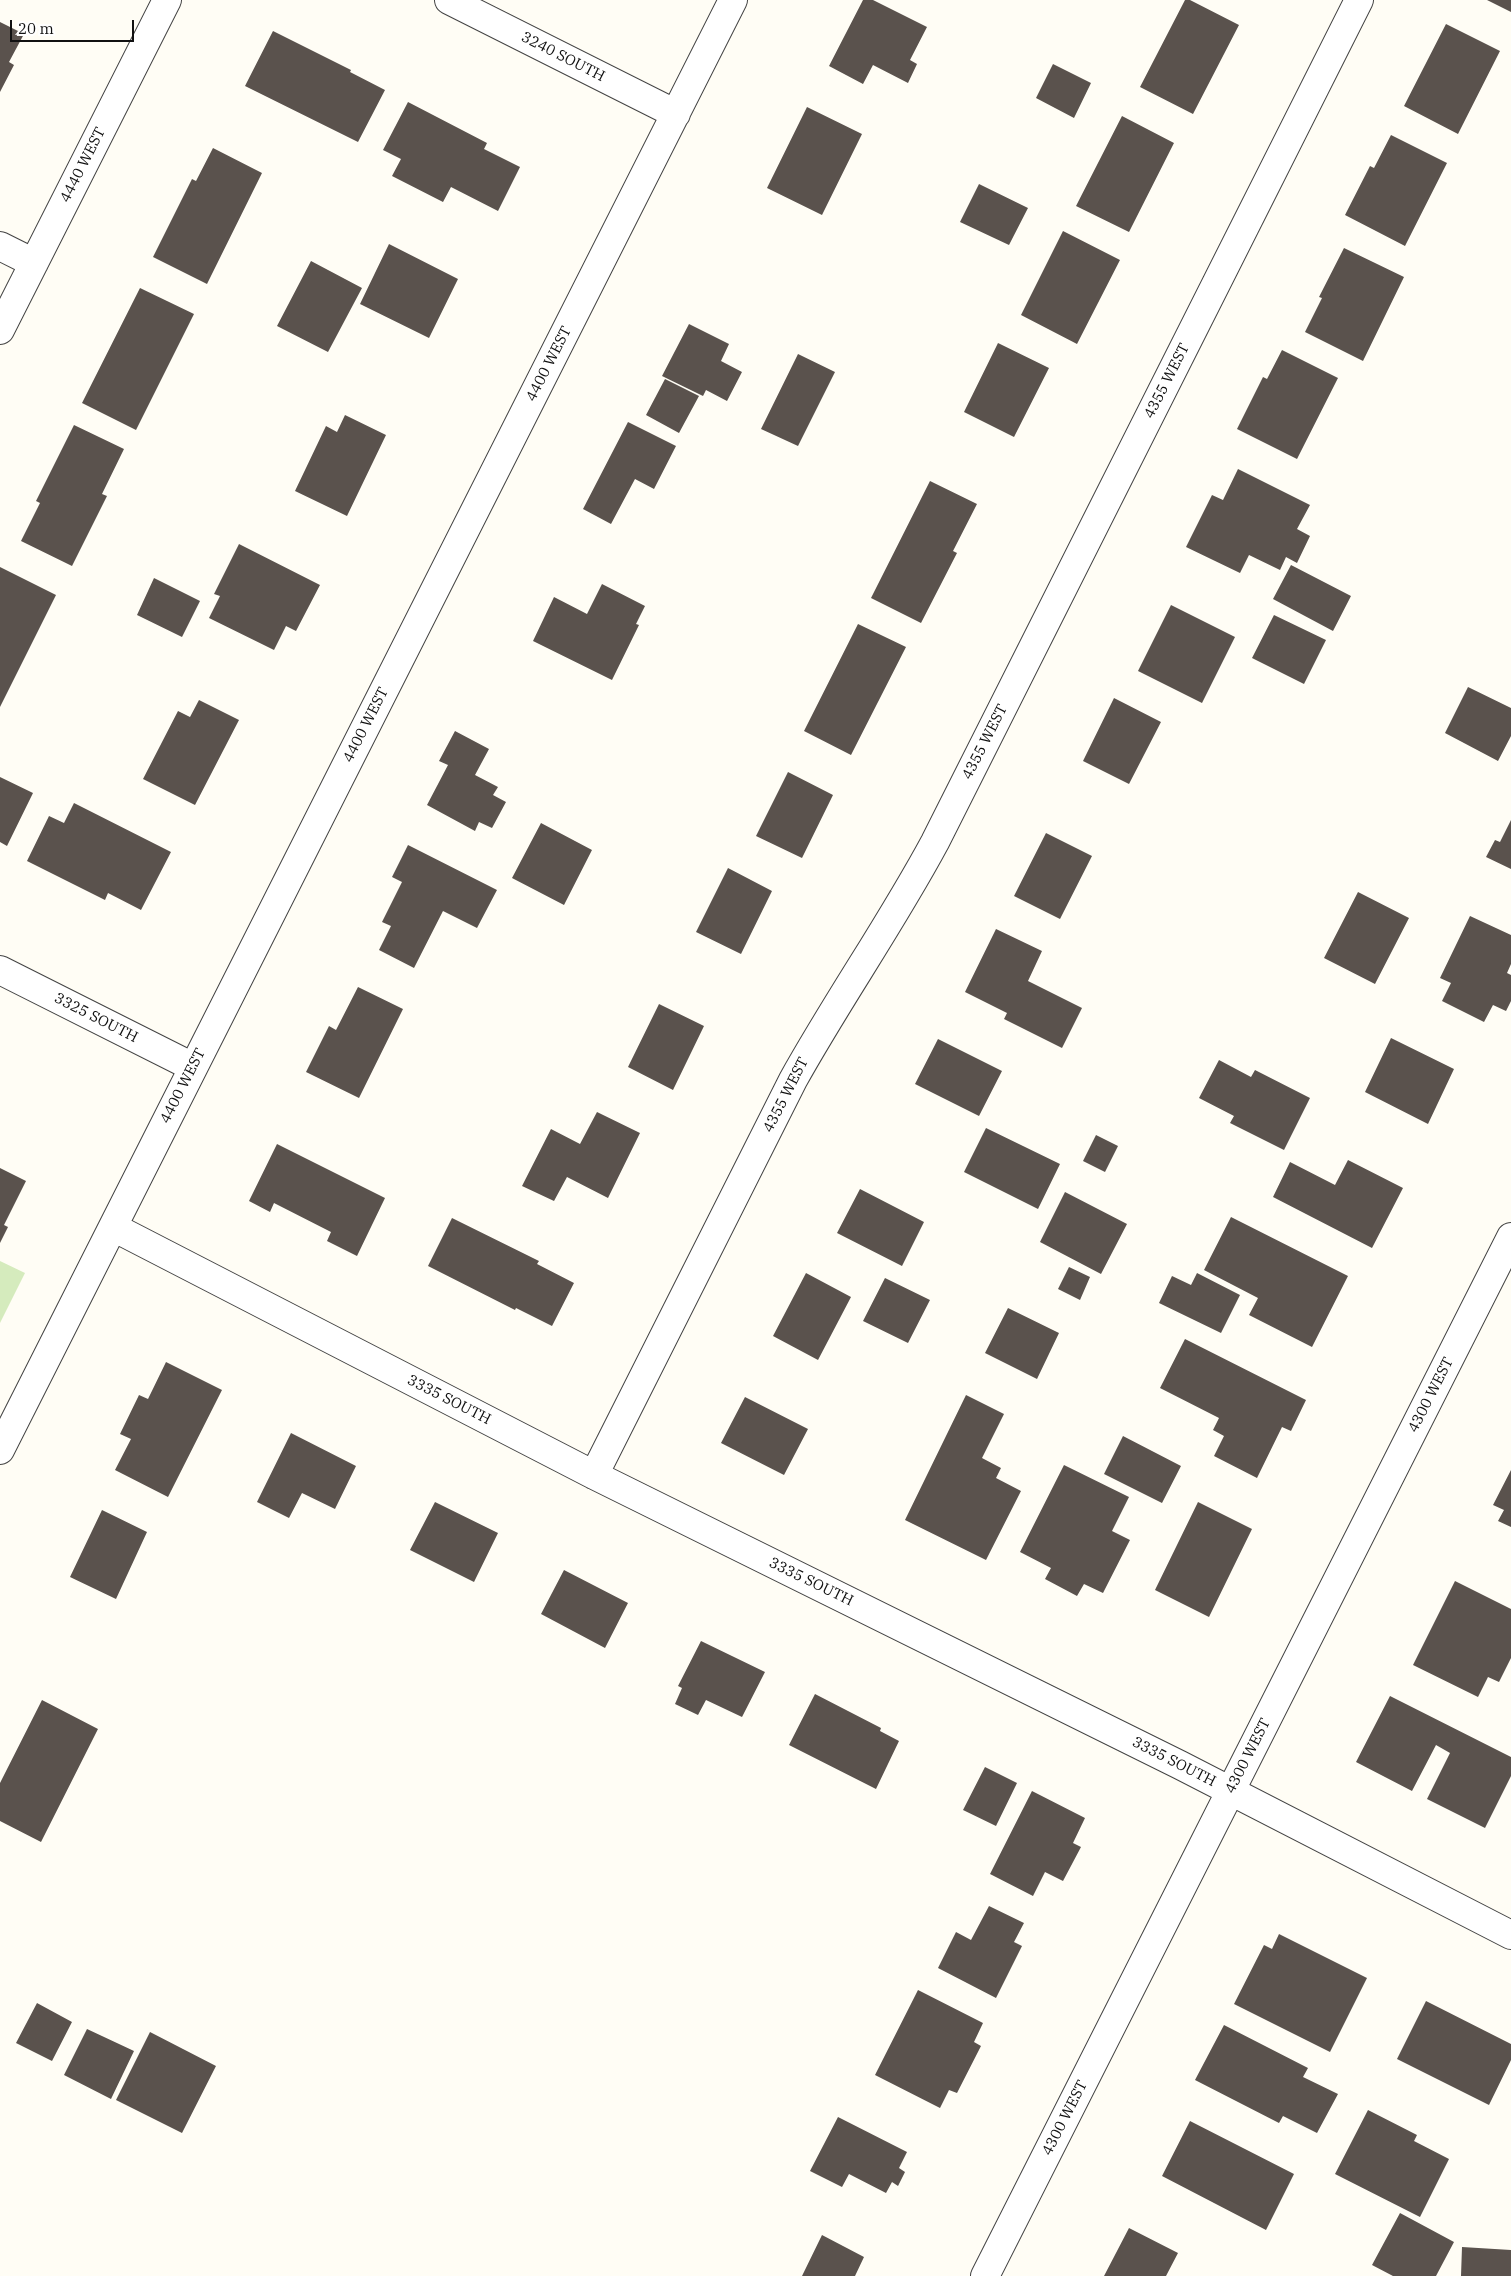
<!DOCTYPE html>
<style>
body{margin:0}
#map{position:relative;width:1511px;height:2276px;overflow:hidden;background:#fffdf5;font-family:"IBM Plex Serif",serif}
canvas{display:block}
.scale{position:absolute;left:10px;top:20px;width:124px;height:22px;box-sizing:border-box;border:2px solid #111;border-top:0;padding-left:6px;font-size:15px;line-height:18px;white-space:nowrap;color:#111;-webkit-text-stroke:4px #fff;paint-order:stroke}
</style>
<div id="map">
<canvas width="1511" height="2276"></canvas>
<div class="scale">20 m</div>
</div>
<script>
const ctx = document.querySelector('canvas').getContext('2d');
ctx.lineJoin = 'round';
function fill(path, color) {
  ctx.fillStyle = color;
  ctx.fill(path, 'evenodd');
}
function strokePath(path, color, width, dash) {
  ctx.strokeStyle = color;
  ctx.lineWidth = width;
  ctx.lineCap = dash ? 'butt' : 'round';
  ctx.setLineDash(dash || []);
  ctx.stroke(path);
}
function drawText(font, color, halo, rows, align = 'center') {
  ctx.font = font + ' "IBM Plex Serif",serif';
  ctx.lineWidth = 5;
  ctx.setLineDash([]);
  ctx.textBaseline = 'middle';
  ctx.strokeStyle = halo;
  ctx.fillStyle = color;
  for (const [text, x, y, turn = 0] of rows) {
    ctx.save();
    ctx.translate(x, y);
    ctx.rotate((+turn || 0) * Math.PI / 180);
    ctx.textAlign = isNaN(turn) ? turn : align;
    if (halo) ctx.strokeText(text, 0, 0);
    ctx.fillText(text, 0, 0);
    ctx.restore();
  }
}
const green = new Path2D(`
 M 0,1261 L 25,1273 L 0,1323 Z`);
const building = new Path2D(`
 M 863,0 L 873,0 L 927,27 L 910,60 L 917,64 L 908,83 L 873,65 L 863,84 L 829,66 Z
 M 1185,0 L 1190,0 L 1239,25 L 1193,114 L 1140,87 Z
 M 1487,0 L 1511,0 L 1511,12 Z
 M 0,22 L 24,34 L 9,62 L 14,65 L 0,92 Z
 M 1446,24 L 1500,51 L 1458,134 L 1404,106 Z
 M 273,31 L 351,70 L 350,72 L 385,90 L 358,142 L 245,86 Z
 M 1053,64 L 1091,83 L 1074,118 L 1036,98 Z
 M 408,102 L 487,143 L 484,149 L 520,167 L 498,211 L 451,187 L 443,202 L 392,176 L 401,159 L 383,150 Z
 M 807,107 L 862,134 L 822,215 L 767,188 Z
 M 1122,116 L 1174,143 L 1129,232 L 1076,206 Z
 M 1391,135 L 1447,163 L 1405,246 L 1345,215 L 1370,166 L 1374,168 Z
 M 213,148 L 262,173 L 207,284 L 153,257 L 192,179 L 196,181 Z
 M 979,184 L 1028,208 L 1009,245 L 960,222 Z
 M 1063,231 L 1120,260 L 1077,344 L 1021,315 Z
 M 389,244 L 458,279 L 429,338 L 360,304 Z
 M 1344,248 L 1404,277 L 1363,361 L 1305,332 L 1322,298 L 1319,297 Z
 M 311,261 L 362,288 L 328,352 L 277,326 Z
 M 140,288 L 194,314 L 136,430 L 82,403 Z
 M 689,324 L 729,344 L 721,361 L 742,372 L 727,401 L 706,390 L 703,396 L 662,376 Z
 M 998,343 L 1049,368 L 1014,437 L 964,412 Z
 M 1282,350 L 1338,378 L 1297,459 L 1237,429 L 1263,377 L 1267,379 Z
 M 798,354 L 835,372 L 798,446 L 761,429 Z
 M 665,379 L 699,396 L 679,433 L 646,415 Z
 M 345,415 L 386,435 L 347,516 L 295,491 L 326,426 L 337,432 Z
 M 628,422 L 676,446 L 654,489 L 635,479 L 611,524 L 583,509 Z
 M 74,425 L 124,449 L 102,494 L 107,496 L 72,566 L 21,541 L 40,503 L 36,501 Z
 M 1238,469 L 1310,505 L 1297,529 L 1310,536 L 1297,563 L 1286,557 L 1280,570 L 1249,555 L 1240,573 L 1186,547 L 1212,495 L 1223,500 Z
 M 930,481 L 977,504 L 953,551 L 957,553 L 921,623 L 871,598 Z
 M 239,544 L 320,585 L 296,631 L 286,626 L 274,650 L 209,618 L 220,596 L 214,594 Z
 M 1291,565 L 1351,596 L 1333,631 L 1273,599 Z
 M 0,567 L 56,595 L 0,707 Z
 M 154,578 L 200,601 L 182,637 L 137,615 Z
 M 602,584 L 645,606 L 636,624 L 639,625 L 612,680 L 533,641 L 554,597 L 587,614 Z
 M 1171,605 L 1235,637 L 1202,703 L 1138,671 Z
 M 1274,615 L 1326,640 L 1304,684 L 1252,658 Z
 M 858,624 L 906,647 L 851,755 L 804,731 Z
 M 1468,687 L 1511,708 L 1511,736 L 1498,761 L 1445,733 Z
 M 1114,698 L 1161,722 L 1129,784 L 1083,761 Z
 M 199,700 L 239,720 L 195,805 L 143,779 L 178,711 L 190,717 Z
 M 455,731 L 489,749 L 475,775 L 498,787 L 493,795 L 506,802 L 492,828 L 479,822 L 475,831 L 427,805 L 448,765 L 439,761 Z
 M 788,772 L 833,795 L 802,858 L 756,836 Z
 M 0,777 L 33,793 L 7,846 L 0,842 Z
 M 74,803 L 171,852 L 141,910 L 108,893 L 105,900 L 27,861 L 49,816 L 64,823 Z
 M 1511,820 L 1511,869 L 1486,857 L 1495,840 L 1500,842 Z
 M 541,823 L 592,850 L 564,905 L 512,878 Z
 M 1046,833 L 1092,856 L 1060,919 L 1014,896 Z
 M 408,845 L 497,890 L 477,928 L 443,911 L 414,968 L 379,950 L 391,926 L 382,922 L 402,882 L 392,877 Z
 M 728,868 L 772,891 L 741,954 L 696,932 Z
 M 1358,892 L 1409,918 L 1375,984 L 1324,958 Z
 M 1470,916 L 1511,935 L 1511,964 L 1507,973 L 1511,975 L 1511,1001 L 1506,1011 L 1493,1005 L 1484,1022 L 1442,1001 L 1451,983 L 1440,978 Z
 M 996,929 L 1042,951 L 1028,981 L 1082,1008 L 1062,1048 L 1004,1019 L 1007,1013 L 965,992 Z
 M 358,987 L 403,1009 L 359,1098 L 306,1072 L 329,1026 L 336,1030 Z
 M 659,1004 L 704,1026 L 673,1090 L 628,1067 Z
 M 1391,1038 L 1454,1069 L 1428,1124 L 1365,1092 Z
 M 938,1039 L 1002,1071 L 979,1116 L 915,1084 Z
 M 1219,1060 L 1251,1077 L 1255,1070 L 1310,1098 L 1284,1150 L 1230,1123 L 1234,1116 L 1199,1098 Z
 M 597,1112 L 640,1133 L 608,1198 L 567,1177 L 554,1201 L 522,1186 L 551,1129 L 580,1144 Z
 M 986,1128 L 1060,1164 L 1038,1209 L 964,1172 Z
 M 1096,1135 L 1118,1146 L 1105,1172 L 1083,1161 Z
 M 277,1144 L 385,1198 L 357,1256 L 327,1241 L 331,1232 L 274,1203 L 270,1212 L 249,1201 Z
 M 1348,1160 L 1403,1188 L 1372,1248 L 1273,1197 L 1290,1162 L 1335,1185 Z
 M 0,1168 L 26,1181 L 4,1225 L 8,1227 L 0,1243 Z
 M 860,1189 L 924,1222 L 902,1266 L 837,1233 Z
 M 1065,1192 L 1127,1224 L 1101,1274 L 1040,1242 Z
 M 1231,1217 L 1348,1276 L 1312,1347 L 1249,1315 L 1258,1298 L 1204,1270 Z
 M 452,1218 L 539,1261 L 537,1264 L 574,1283 L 552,1326 L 516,1308 L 515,1310 L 428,1266 Z
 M 1069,1267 L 1090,1277 L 1080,1300 L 1058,1289 Z
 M 806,1273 L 851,1297 L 818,1360 L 773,1336 Z
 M 1197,1273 L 1240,1295 L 1221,1333 L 1159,1303 L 1172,1276 L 1191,1285 Z
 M 885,1278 L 930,1300 L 908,1343 L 863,1321 Z
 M 1008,1308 L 1059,1333 L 1037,1379 L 985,1353 Z
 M 1185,1339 L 1306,1400 L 1291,1431 L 1282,1427 L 1257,1478 L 1214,1456 L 1224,1436 L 1213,1430 L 1219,1418 L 1160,1388 Z
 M 166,1362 L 222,1390 L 168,1497 L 115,1470 L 131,1439 L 120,1434 L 139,1395 L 148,1399 Z
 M 966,1395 L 1004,1414 L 982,1458 L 1001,1468 L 996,1478 L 1021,1491 L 986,1560 L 905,1520 Z
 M 745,1397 L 808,1429 L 784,1475 L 721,1443 Z
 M 291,1433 L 356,1466 L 335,1509 L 302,1493 L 289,1518 L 257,1502 Z
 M 1123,1436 L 1181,1466 L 1162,1503 L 1104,1474 Z
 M 1064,1465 L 1129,1497 L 1112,1531 L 1130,1540 L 1103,1593 L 1084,1584 L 1077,1596 L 1045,1579 L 1051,1568 L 1020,1552 Z
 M 1511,1470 L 1511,1527 L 1498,1521 L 1504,1510 L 1493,1505 Z
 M 435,1502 L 498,1533 L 474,1582 L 410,1550 Z
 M 1198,1502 L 1252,1529 L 1209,1617 L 1155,1590 Z
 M 102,1510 L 147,1532 L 116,1599 L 70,1577 Z
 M 564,1570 L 628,1603 L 605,1648 L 541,1614 Z
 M 1455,1581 L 1511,1609 L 1511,1658 L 1499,1682 L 1488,1677 L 1478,1697 L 1413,1665 Z
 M 701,1641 L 765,1672 L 742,1717 L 706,1700 L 698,1715 L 675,1704 L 682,1688 L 678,1686 Z
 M 815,1694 L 881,1728 L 880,1731 L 899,1741 L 876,1789 L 789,1745 Z
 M 1390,1696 L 1511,1757 L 1511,1776 L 1485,1828 L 1427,1799 L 1450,1753 L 1436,1745 L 1412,1791 L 1356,1762 Z
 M 42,1700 L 98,1729 L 41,1842 L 0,1821 L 0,1783 Z
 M 985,1767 L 1017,1783 L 996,1826 L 963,1810 Z
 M 1032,1791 L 1085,1818 L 1073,1843 L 1081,1847 L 1063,1881 L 1045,1872 L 1033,1896 L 990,1874 Z
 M 989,1906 L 1024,1923 L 1014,1942 L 1022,1946 L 996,1998 L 938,1968 L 956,1932 L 971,1940 Z
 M 1279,1934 L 1367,1978 L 1330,2052 L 1234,2004 L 1264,1945 L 1272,1949 Z
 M 918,1990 L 983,2023 L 974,2042 L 981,2046 L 957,2093 L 949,2090 L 940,2108 L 875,2075 Z
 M 1426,2001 L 1511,2044 L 1511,2060 L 1489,2105 L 1397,2059 Z
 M 37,2003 L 72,2022 L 52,2061 L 16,2043 Z
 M 1224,2025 L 1308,2068 L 1303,2077 L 1338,2094 L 1317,2133 L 1283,2116 L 1279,2123 L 1195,2080 Z
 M 87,2029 L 134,2051 L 111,2099 L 64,2075 Z
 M 150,2032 L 216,2066 L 182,2133 L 116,2100 Z
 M 1368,2110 L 1417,2135 L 1414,2141 L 1449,2159 L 1420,2217 L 1335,2174 Z
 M 838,2117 L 907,2152 L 899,2168 L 905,2172 L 898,2186 L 892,2182 L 886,2193 L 849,2174 L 842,2187 L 810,2171 Z
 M 1190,2121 L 1294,2174 L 1266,2230 L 1162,2176 Z
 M 1400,2213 L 1454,2242 L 1436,2276 L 1393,2276 L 1372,2265 Z
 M 1129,2228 L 1178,2253 L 1166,2276 L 1104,2276 Z
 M 822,2235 L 864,2257 L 855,2276 L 802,2276 Z
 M 1462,2247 L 1511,2250 L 1511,2276 L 1461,2276 Z`);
const minor = new Path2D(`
 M 449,0 L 676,114
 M 0,246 L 34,263
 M 0,330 L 167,0
 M 0,970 L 193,1067
 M 113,1227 L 594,1475 L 1180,1765 L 1511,1935
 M 0,1450 L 733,0
 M 594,1475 L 793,1080 C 838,999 891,924 935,842 L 1359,0
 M 985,2276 L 1511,1237`);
const streetNames = [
 ["3240 SOUTH",563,57,27],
 ["4440 WEST",83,165,-63],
 ["4400 WEST",549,364,-63],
 ["4355 WEST",1167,381,-63],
 ["4400 WEST",366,725,-63],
 ["4355 WEST",985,742,-63],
 ["3325 SOUTH",96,1018,27],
 ["4400 WEST",183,1086,-63],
 ["4355 WEST",786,1095,-63],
 ["4300 WEST",1431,1395,-63],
 ["3335 SOUTH",449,1400,27],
 ["3335 SOUTH",811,1582,26],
 ["4300 WEST",1248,1756,-63],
 ["3335 SOUTH",1174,1762,27],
 ["4300 WEST",1065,2118,-63]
];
fill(green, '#d5ebbd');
fill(building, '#5a524d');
strokePath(minor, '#444', 30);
strokePath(minor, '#fff', 28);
drawText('15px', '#111', '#fff', streetNames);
</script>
